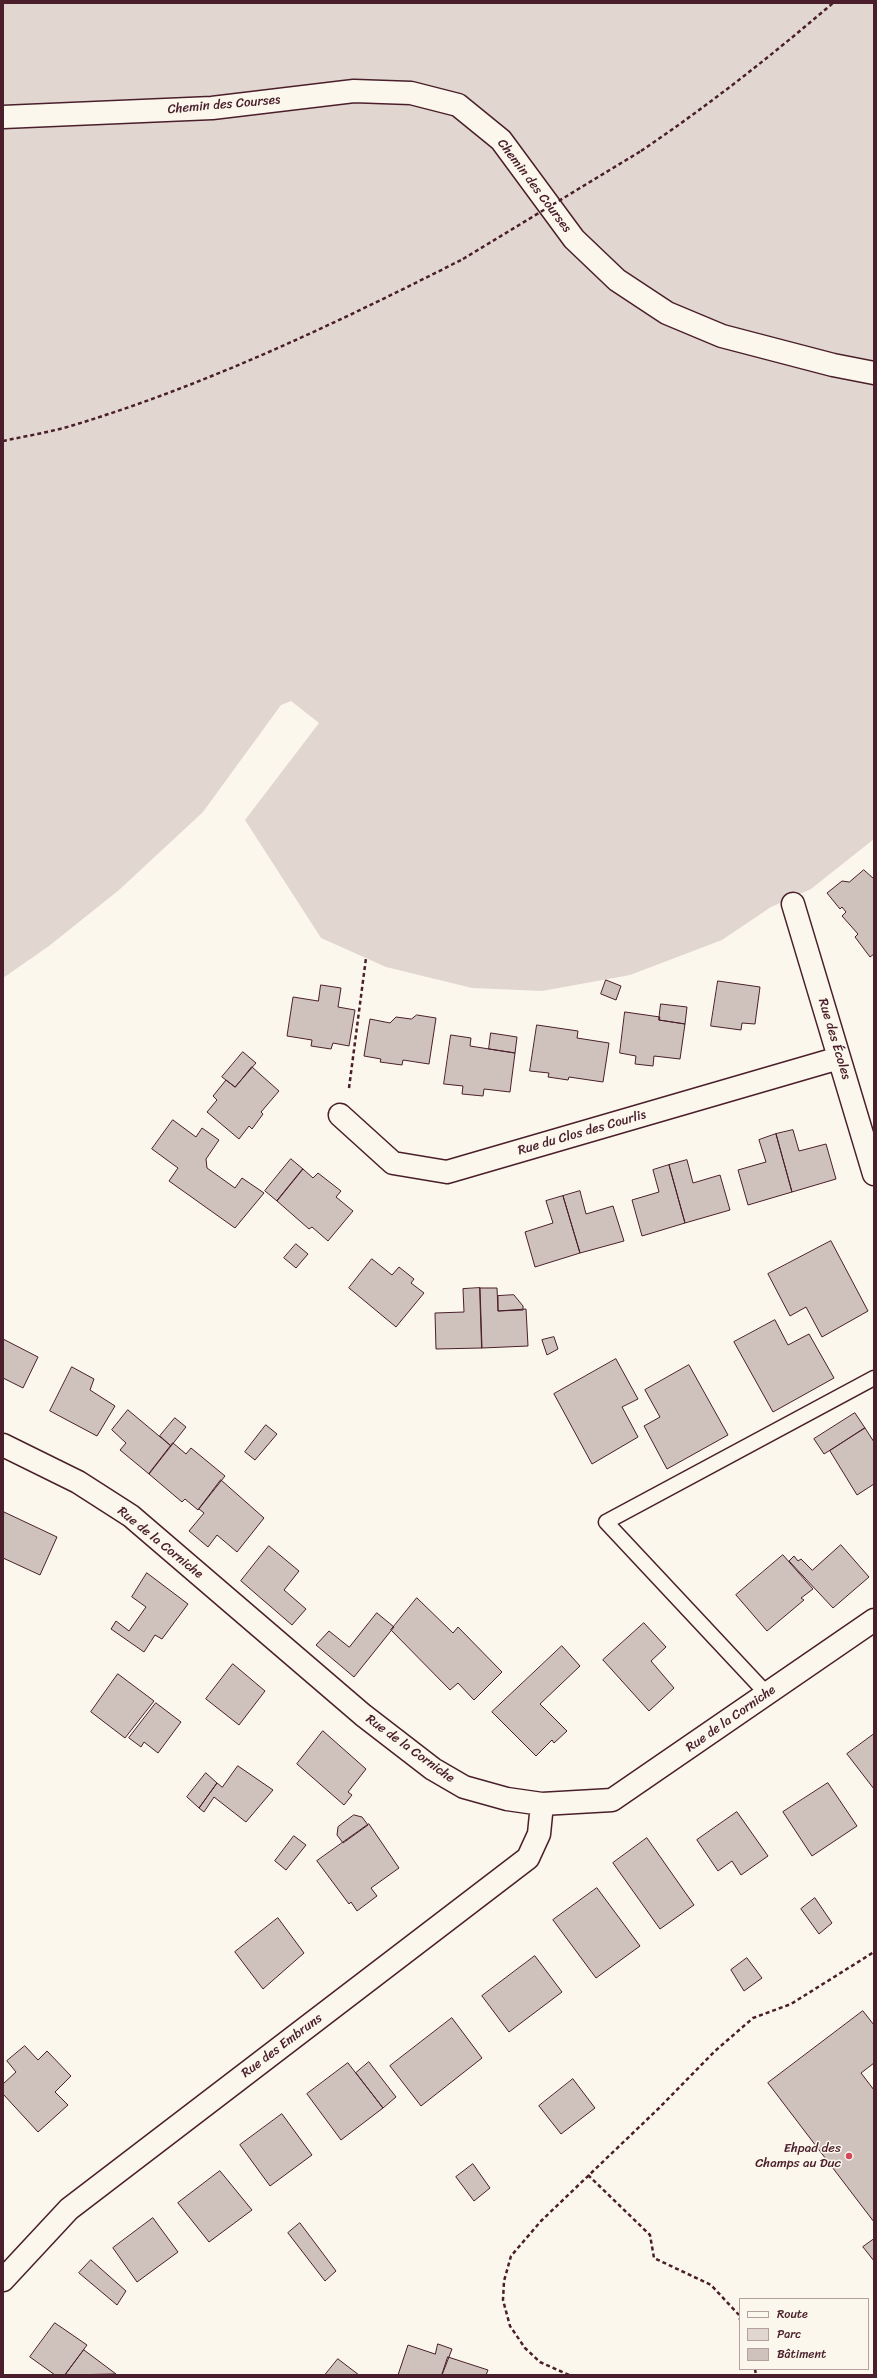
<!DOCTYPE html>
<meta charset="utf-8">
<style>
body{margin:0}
#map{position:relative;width:877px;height:2378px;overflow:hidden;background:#fbf7ec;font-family:Sriracha,sans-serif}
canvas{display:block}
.frame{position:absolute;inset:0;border:4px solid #4a1f2b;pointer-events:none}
.legend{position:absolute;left:739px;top:2298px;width:130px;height:72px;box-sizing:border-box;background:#fbf7ec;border:1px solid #b4a19f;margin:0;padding:5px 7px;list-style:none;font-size:12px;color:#4a1f2b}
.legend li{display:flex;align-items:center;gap:8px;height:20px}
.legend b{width:20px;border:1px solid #b4a19f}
</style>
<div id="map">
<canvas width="877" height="2378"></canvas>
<div class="frame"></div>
<ul class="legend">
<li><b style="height:5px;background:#fbf7ec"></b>Route</li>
<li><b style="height:11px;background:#e2d7d0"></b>Parc</li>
<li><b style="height:11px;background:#cfc2bc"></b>Bâtiment</li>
</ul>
</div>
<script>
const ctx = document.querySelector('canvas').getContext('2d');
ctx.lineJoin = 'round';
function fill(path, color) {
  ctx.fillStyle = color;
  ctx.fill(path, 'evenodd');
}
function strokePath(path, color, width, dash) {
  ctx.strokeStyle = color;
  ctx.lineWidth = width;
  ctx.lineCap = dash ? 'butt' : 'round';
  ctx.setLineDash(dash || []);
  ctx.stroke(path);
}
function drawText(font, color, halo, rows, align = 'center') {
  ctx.font = font + ' Sriracha,sans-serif';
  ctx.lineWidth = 3;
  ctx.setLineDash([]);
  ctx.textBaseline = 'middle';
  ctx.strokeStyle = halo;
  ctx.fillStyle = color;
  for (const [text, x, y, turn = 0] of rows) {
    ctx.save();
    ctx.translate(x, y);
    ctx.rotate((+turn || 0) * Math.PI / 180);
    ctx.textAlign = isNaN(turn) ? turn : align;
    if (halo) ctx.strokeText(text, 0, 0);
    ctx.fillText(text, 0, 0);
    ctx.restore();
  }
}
const green = new Path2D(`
 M 3,3 L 874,3 L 874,839 L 811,889 L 771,907 L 722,940 L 630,975 L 542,991 L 472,988 L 386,967 L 321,938 L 245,820 L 319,723 L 291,701 L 281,705 L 203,812 L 119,890 L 49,946 L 3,978 Z`);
const building = new Path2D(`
 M 864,870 L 874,879 L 874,954 L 870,957 L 855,937 L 858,934 L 842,916 L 846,912 L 842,907 L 840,909 L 827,893 L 842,881 L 849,882 Z
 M 606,980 L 621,986 L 616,1000 L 601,994 Z
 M 718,981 L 760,987 L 755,1024 L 742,1023 L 741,1030 L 711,1026 Z
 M 321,985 L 341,988 L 338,1007 L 355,1010 L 349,1046 L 333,1043 L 331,1049 L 311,1046 L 312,1040 L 287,1036 L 293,997 L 318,1001 Z
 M 661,1004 L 687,1007 L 685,1024 L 659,1020 Z
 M 625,1012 L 660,1017 L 659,1020 L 685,1024 L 680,1059 L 654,1056 L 653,1066 L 635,1064 L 636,1056 L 620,1053 Z
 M 417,1015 L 436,1018 L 429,1064 L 403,1060 L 402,1065 L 380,1062 L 381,1059 L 364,1056 L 370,1019 L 390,1023 L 396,1017 L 411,1019 Z
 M 537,1025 L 578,1031 L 577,1038 L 609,1043 L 603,1082 L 569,1077 L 568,1080 L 548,1077 L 549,1073 L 530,1071 Z
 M 491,1033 L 517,1037 L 515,1053 L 489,1049 Z
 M 451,1035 L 471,1038 L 470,1046 L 515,1053 L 510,1092 L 484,1089 L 483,1096 L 462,1094 L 463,1086 L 444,1084 Z
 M 243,1052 L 256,1063 L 235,1087 L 222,1077 Z
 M 252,1067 L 279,1091 L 261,1112 L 263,1114 L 252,1129 L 249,1126 L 239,1139 L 207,1112 L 217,1100 L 213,1096 L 226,1080 L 235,1087 Z
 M 173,1120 L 196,1137 L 202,1128 L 219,1140 L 206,1159 L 207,1168 L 235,1188 L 242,1178 L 264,1193 L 235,1228 L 169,1181 L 178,1168 L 152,1149 Z
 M 793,1130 L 799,1151 L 826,1144 L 836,1179 L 792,1192 L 776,1134 Z
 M 776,1134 L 792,1192 L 748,1205 L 738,1170 L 766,1162 L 759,1140 Z
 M 291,1159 L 303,1169 L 277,1201 L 265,1191 Z
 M 687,1160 L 693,1183 L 720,1175 L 730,1210 L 685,1223 L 669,1165 Z
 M 669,1165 L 685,1223 L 642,1236 L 632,1200 L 659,1192 L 653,1170 Z
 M 303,1169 L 313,1178 L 318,1173 L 341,1191 L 336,1197 L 353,1211 L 328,1241 L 312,1227 L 309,1229 L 277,1201 Z
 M 580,1191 L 586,1214 L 613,1206 L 624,1241 L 580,1253 L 563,1196 Z
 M 563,1196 L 580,1253 L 535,1267 L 525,1232 L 553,1223 L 546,1201 Z
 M 831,1241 L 868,1311 L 822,1337 L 806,1307 L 790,1316 L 768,1274 Z
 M 296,1244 L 308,1254 L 296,1268 L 284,1258 Z
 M 372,1259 L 392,1275 L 399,1267 L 414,1279 L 411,1283 L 424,1293 L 396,1327 L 349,1288 Z
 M 480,1288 L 482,1348 L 436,1349 L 435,1313 L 464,1312 L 463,1289 Z
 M 480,1288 L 497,1288 L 498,1311 L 526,1309 L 528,1346 L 482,1348 Z
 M 514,1295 L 523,1306 L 523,1310 L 498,1311 L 498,1296 Z
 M 775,1320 L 788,1345 L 809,1334 L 834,1378 L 773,1412 L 734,1342 Z
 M 554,1337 L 558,1349 L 547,1355 L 542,1340 Z
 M 3,1339 L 38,1357 L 23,1388 L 3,1378 Z
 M 616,1359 L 638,1399 L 622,1407 L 638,1437 L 592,1464 L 554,1394 Z
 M 689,1365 L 728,1435 L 667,1469 L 644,1426 L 660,1417 L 645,1390 Z
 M 72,1367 L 94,1379 L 90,1390 L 115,1406 L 97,1436 L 50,1411 Z
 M 128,1410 L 171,1446 L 149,1474 L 120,1450 L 126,1443 L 112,1430 Z
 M 855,1413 L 865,1428 L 824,1454 L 814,1439 Z
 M 175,1418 L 186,1427 L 171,1446 L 160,1436 Z
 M 266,1425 L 277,1434 L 255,1460 L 245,1452 Z
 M 865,1428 L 874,1442 L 874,1484 L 857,1495 L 830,1451 Z
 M 173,1443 L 186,1454 L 191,1448 L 225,1476 L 198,1510 L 185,1499 L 182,1502 L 149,1474 Z
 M 221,1480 L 264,1518 L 237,1552 L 217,1535 L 208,1547 L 189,1531 L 204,1513 L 199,1509 Z
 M 4,1512 L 57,1537 L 40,1575 L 3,1558 Z
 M 841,1545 L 869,1577 L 833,1608 L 789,1561 L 794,1556 L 798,1561 L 801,1559 L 812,1570 Z
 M 269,1546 L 299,1571 L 284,1590 L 306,1609 L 292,1625 L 241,1581 Z
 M 783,1555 L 813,1589 L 801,1598 L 804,1600 L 767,1631 L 736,1595 Z
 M 147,1573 L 188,1604 L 162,1639 L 155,1635 L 144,1652 L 111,1629 L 116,1621 L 129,1631 L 146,1607 L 132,1597 Z
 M 417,1598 L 453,1633 L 458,1627 L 502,1672 L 474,1700 L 458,1683 L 450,1690 L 391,1630 Z
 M 377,1613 L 394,1627 L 354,1677 L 316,1645 L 329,1631 L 349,1647 Z
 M 644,1623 L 666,1647 L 651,1661 L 674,1688 L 649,1711 L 603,1660 Z
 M 562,1646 L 580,1666 L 540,1704 L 567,1731 L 554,1743 L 552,1740 L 536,1756 L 492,1712 Z
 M 233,1664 L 265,1691 L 239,1725 L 206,1699 Z
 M 118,1674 L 154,1701 L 125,1738 L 91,1712 Z
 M 156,1703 L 181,1722 L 158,1753 L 144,1742 L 141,1747 L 129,1738 Z
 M 323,1731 L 366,1769 L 348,1792 L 352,1795 L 344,1805 L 297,1764 Z
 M 874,1734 L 874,1789 L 847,1754 Z
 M 238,1766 L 273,1790 L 246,1822 L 214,1797 L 204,1812 L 199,1808 L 217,1783 L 222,1787 Z
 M 206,1773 L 217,1783 L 199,1808 L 187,1797 Z
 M 828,1783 L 857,1826 L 812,1856 L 783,1812 Z
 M 737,1812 L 768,1856 L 741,1875 L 732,1861 L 718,1871 L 697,1840 Z
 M 354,1815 L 362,1817 L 368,1825 L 343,1843 L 337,1835 L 338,1827 Z
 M 369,1824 L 399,1868 L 371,1888 L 377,1896 L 357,1911 L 351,1902 L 349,1904 L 317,1861 Z
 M 294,1836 L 306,1845 L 286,1870 L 275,1861 Z
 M 647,1838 L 694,1905 L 660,1929 L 613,1863 Z
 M 597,1888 L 640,1946 L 596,1978 L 553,1920 Z
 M 815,1898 L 832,1923 L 819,1934 L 801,1909 Z
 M 278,1918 L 304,1953 L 263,1989 L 235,1952 Z
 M 535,1956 L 562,1992 L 509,2032 L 482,1996 Z
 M 747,1958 L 762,1978 L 744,1991 L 731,1970 Z
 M 863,2011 L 874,2025 L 874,2063 L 861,2073 L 874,2090 L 874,2222 L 768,2083 Z
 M 452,2018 L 482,2058 L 421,2106 L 390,2066 Z
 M 25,2046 L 38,2060 L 47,2051 L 71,2076 L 55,2092 L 68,2105 L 38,2132 L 3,2094 L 3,2084 L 16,2072 L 7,2061 Z
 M 369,2062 L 396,2097 L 383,2108 L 356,2073 Z
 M 348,2063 L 383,2108 L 341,2140 L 307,2094 Z
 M 573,2079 L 595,2108 L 561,2134 L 539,2106 Z
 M 282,2114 L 312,2155 L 270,2186 L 240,2145 Z
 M 473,2164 L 490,2188 L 474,2201 L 456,2177 Z
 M 220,2171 L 252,2210 L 209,2242 L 178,2203 Z
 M 153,2218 L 178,2252 L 137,2282 L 113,2248 Z
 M 300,2223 L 336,2271 L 325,2281 L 288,2233 Z
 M 874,2239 L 874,2261 L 863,2247 Z
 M 91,2260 L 126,2291 L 117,2305 L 79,2273 Z
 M 55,2323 L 87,2345 L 65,2375 L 55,2375 L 30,2357 Z
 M 438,2344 L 452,2349 L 442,2375 L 398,2375 L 408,2345 L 435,2354 Z
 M 84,2350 L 116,2374 L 65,2375 Z
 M 448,2357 L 488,2370 L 486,2375 L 442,2375 Z
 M 338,2359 L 359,2375 L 325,2375 Z`);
const path = new Path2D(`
 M 641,151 C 709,105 771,56 833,3
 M 3,441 C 26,436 51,432 74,425 C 209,384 337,323 463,259
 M 349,1088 L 366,958
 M 588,2175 L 650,2235 L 654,2258 L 711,2285 L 739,2315 L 740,2320
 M 755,2369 L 756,2375
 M 569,2375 L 540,2362 L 525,2348 L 510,2326 L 503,2300 L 504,2281 L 511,2256 L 541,2221 L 658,2109 L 715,2051 L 753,2018 L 791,2004 L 874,1952`);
const service = new Path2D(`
 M 767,1694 L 606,1522 L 874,1378`);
const minor = new Path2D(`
 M 3,117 L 212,108 L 354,91 L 411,93 L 458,105 L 501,140 L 574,239 L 617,280 L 667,313 L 722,336 L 833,365 L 874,373
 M 793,904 L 874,1174
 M 340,1115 L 393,1163 L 447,1172 L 839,1058
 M 3,1445 L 78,1482 L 131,1516 L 363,1715 L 433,1769 L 464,1787 L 507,1799 L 542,1804 L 612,1800 L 874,1620
 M 3,2280 L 69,2209 L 528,1858 L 539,1834 L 542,1804`);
const pathBridge = new Path2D(`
 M 463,259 L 641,151`);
const markers = [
 [849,2156,4,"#d1495b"]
];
const streetNames = [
 ["Chemin des Courses",224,105,-5],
 ["Chemin des Courses",534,186,53],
 ["Rue des Écoles",834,1039,73],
 ["Rue du Clos des Courlis",582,1133,-16],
 ["Rue de la Corniche",160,1543,39],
 ["Rue de la Corniche",731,1719,-35],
 ["Rue de la Corniche",410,1749,36],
 ["Rue des Embruns",282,2046,-37]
];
const poiNames = [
 ["Ehpad des",841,2149],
 ["Champs au Duc",841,2164]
];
fill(green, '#e2d7d0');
fill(building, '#cfc2bc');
strokePath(building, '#4a1f2b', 1);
strokePath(service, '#4a1f2b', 17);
strokePath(minor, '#4a1f2b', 25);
strokePath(path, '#4a1f2b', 2.5, [4, 3]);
strokePath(service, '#fbf7ec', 14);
strokePath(minor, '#fbf7ec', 22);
strokePath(pathBridge, '#4a1f2b', 2.5, [4, 3]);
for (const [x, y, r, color] of markers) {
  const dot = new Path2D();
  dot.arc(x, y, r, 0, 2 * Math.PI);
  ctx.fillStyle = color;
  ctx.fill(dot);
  strokePath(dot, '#fbf7ec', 1.5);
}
drawText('13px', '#4a1f2b', '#fbf7ec', streetNames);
drawText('13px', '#4a1f2b', '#fbf7ec', poiNames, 'right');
</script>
